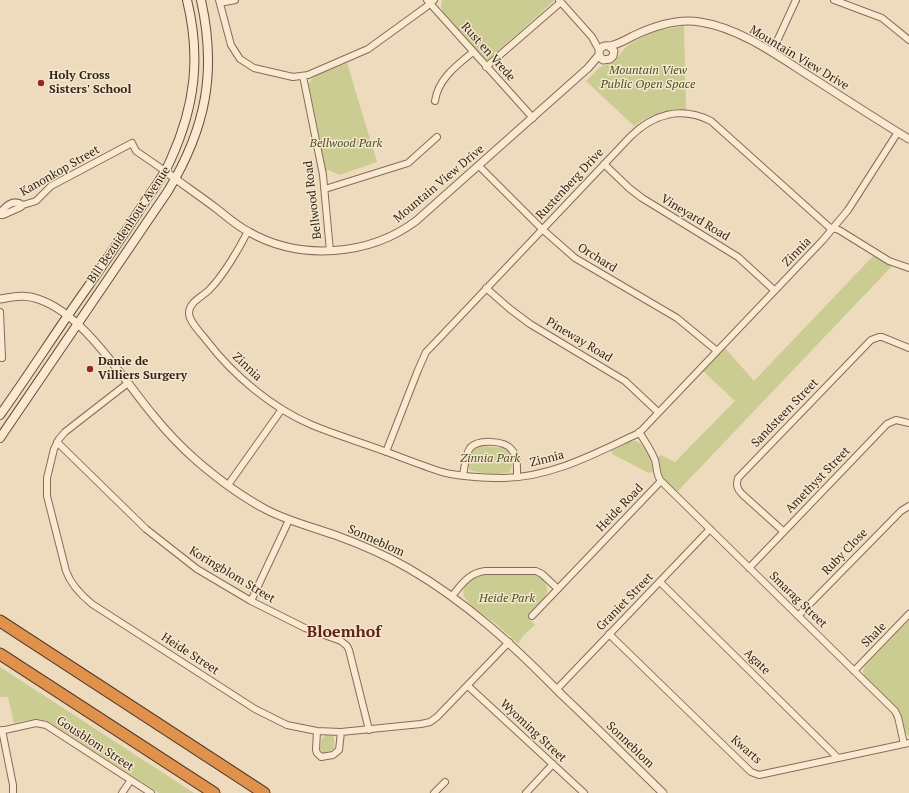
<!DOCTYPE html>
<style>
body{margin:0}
canvas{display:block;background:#eedbbe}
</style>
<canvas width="909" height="793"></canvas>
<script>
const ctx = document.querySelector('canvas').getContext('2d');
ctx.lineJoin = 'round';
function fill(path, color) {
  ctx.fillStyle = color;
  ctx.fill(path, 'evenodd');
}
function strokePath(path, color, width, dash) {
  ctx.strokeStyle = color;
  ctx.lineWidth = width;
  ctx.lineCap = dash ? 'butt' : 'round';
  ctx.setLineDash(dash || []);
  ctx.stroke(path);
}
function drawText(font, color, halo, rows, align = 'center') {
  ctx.font = font + ' "PT Serif",serif';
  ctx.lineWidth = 3;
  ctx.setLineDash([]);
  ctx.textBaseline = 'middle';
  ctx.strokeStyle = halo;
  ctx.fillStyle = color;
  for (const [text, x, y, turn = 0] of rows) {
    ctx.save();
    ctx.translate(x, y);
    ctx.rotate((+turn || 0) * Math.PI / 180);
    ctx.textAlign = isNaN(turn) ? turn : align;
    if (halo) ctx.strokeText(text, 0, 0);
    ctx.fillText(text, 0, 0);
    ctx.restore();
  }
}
const green = new Path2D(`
 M 442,0 L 554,0 L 554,1 L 488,60 L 486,60 L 443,12 L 441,7 Z
 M 684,26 L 686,110 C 666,109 649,114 634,126 L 586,81 L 600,67 L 614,62 L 625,48 L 636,40 L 655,31 Z
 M 347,63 L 377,162 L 339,175 L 329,170 L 326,171 L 309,85 L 311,80 L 314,76 Z
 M 873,256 L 892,266 L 677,492 L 662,477 L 658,457 L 661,455 L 675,462 L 735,401 L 703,371 L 725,348 L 754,381 Z
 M 631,441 C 645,439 652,461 653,472 L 649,473 L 612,454 L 612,450 Z
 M 481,446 L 506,448 C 510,452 512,456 512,462 C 512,465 512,468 510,471 C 506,476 475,473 470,470 C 465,460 471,449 481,446 Z
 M 528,574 C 535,574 540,576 544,581 C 555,594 535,608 527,617 L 535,625 L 523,636 L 518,644 C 511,637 503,630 495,623 C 488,618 469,605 465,598 C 459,588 470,578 479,576 C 492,573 514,574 528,574 Z
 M 909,620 L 909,737 L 906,733 L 900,711 L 864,676 L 863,670 L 866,665 Z
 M 0,667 L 194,793 L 159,793 L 46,720 L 34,719 L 14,723 L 8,697 L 0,697 Z
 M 326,735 L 333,736 L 334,738 L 334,748 L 333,750 L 323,753 L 320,749 L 322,738 Z`);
const minor = new Path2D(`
 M 219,0 L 231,45 L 240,59 L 254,68 L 293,77 L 308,75 L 368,49 L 426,7 L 434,0
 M 427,0 L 533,118
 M 559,0 L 592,37 L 599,50
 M 834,0 L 882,18 L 909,40
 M 220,3 L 235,0
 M 772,52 L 796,0
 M 486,67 L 561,2
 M 303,76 L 323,175 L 330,251
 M 435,101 C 438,79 457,65 473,52
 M 604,164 L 629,188 L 642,198 L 738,257 L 774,290
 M 479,166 L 542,229 L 575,258 L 677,318 L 717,351
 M 325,189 L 408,163 L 437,137
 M 0,213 C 6,205 14,199 23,205
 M 0,215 L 3,215 L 21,207 L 23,205 L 36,201 L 51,186 L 132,143 L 136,151 L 165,171
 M 248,231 C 239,249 223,276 209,290 C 202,297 189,302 189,313 C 189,322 202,334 207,341 C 233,375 272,408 312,425 C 336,435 360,442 384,451 C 403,458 423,466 442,472 C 462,477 484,478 504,478 C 552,477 594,454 637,434 L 642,430 L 823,240 L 848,210 L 898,132
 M 486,288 L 510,309 L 530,324 L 625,381 L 658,412
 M 0,312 L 2,358
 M 128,383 L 65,432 L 59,439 L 54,449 L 47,478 L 47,496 L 66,571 C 71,585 81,595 92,604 L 255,709 L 287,725 L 317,731 L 341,732 L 421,724 L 430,722 L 437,717 L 509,642
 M 57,442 L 146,529 L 197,569 L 251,601 L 305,628 L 341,641 L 347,646 L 349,650 L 369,730
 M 386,452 L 418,370 L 426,352 L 431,347 L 630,137 C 653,114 681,106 711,121 L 829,227 L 839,230 L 889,261 L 909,268
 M 463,475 C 465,467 465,455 470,448 C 478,439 505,440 512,450 C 518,457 517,468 517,477
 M 661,481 L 895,711 L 898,717 L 904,744
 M 228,485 L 282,409
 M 783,531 L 742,494 C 737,489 736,485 738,478 L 871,340 L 879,337 L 882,337 L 909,348
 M 749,568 L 887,424 L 896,420 L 909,423
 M 660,582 L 838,758
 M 452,596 C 462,584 469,573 485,571 L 536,571 L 542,574 L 558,589
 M 251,601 L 289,520
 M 532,616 L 661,481 C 656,475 657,467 655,460 C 651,450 645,441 639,432
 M 798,616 L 901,511 L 909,506
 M 609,634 L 751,772 L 759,775 L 909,743
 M 854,671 L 909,614
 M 468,686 L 584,793
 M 557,689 L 710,529
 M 2,730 L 13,785 L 13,793
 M 0,731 L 36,723 L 46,725 L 151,793
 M 317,731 L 316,750 L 317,753 L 321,757 L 333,755 L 339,750 L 341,732
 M 122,793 L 131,780
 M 434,793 L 445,782
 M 526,793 L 553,764`);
const tertiary = new Path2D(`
 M 609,46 L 614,51 L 613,56 L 610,59 L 603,60 C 599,57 597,51 602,47 C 605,45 607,46 610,46 C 618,44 626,40 633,36 C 654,26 677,18 700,22 C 740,28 778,56 811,77 C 844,98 876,119 909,139
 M 165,171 C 182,184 200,196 217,209 C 227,217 237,226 249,232 C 300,261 369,256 416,221 L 588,68 L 599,55
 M 0,299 C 13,297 25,294 38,299 C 84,314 122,378 153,415 C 166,431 181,447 197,461 C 218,479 242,497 267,510 C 288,521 312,527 335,535 C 360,544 385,555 408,568 C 468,603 514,646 562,695 C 596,727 629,760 663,793`);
const secondary = new Path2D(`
 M 0,415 C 30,373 57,330 87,288 C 107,259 127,230 146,200 C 155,187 165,174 171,159 C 195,106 201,57 187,0
 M 0,438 L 168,191 C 206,128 217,72 201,0`);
const motorway = new Path2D(`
 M 0,621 L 264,793
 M 0,654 L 214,793`);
const markers = [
 [41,83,4,"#952631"],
 [90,369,4,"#952631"]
];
const streetNames = [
 ["Rust en Vrede",488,52,48],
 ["Mountain View Drive",799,58,31],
 ["Kanonkop Street",60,171,-30],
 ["Mountain View Drive",439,184,-40],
 ["Rustenberg Drive",570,184,-47],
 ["Bellwood Road",313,200,-97],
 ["Vineyard Road",695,218,31],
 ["Bill Bezuidenhout Avenue",129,225,-56],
 ["Zinnia",797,252,-46],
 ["Orchard",597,258,32],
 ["Pineway Road",579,340,31],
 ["Zinnia",247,367,43],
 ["Sandsteen Street",785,413,-46],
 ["Zinnia",547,459,-14],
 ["Amethyst Street",818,480,-46],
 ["Heide Road",620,508,-46],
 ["Sonneblom",376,541,24],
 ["Ruby Close",845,552,-46],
 ["Koringblom Street",232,575,31],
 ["Smarag Street",798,600,44],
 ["Graniet Street",625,602,-46],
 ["Shale",874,635,-46],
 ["Heide Street",190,654,33],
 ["Agate",757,662,44],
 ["Wyoming Street",533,731,43],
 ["Gousblom Street",95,744,33],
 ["Sonneblom",630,745,44],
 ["Kwarts",746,750,41]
];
const parkNames = [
 ["Mountain View",648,71],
 ["Public Open Space",648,85],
 ["Bellwood Park",346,144],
 ["Zinnia Park",490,459],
 ["Heide Park",507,599]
];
const poiNames = [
 ["Holy Cross",49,76],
 ["Sisters' School",49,90],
 ["Danie de",98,362],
 ["Villiers Surgery",98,376]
];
const districtNames = [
 ["Bloemhof",344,632]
];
fill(green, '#cacc92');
strokePath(minor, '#866c57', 8);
strokePath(tertiary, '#866c57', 9);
strokePath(secondary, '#684d3a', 10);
strokePath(motorway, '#533a2b', 13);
strokePath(minor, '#f9e9d1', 6);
strokePath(tertiary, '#f9e9d1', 7);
strokePath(secondary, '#f9e9d1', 8);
strokePath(motorway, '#e0914c', 11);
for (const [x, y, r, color] of markers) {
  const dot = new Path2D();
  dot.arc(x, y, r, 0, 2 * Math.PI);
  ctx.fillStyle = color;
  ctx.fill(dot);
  strokePath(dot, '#f5e6cd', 1.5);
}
drawText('12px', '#35261b', '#f5e6cd', streetNames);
drawText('italic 12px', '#4a5222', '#f5e6cd', parkNames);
drawText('bold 12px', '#35261b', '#f5e6cd', poiNames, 'left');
drawText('bold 16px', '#62231b', '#f5e6cd', districtNames);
</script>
